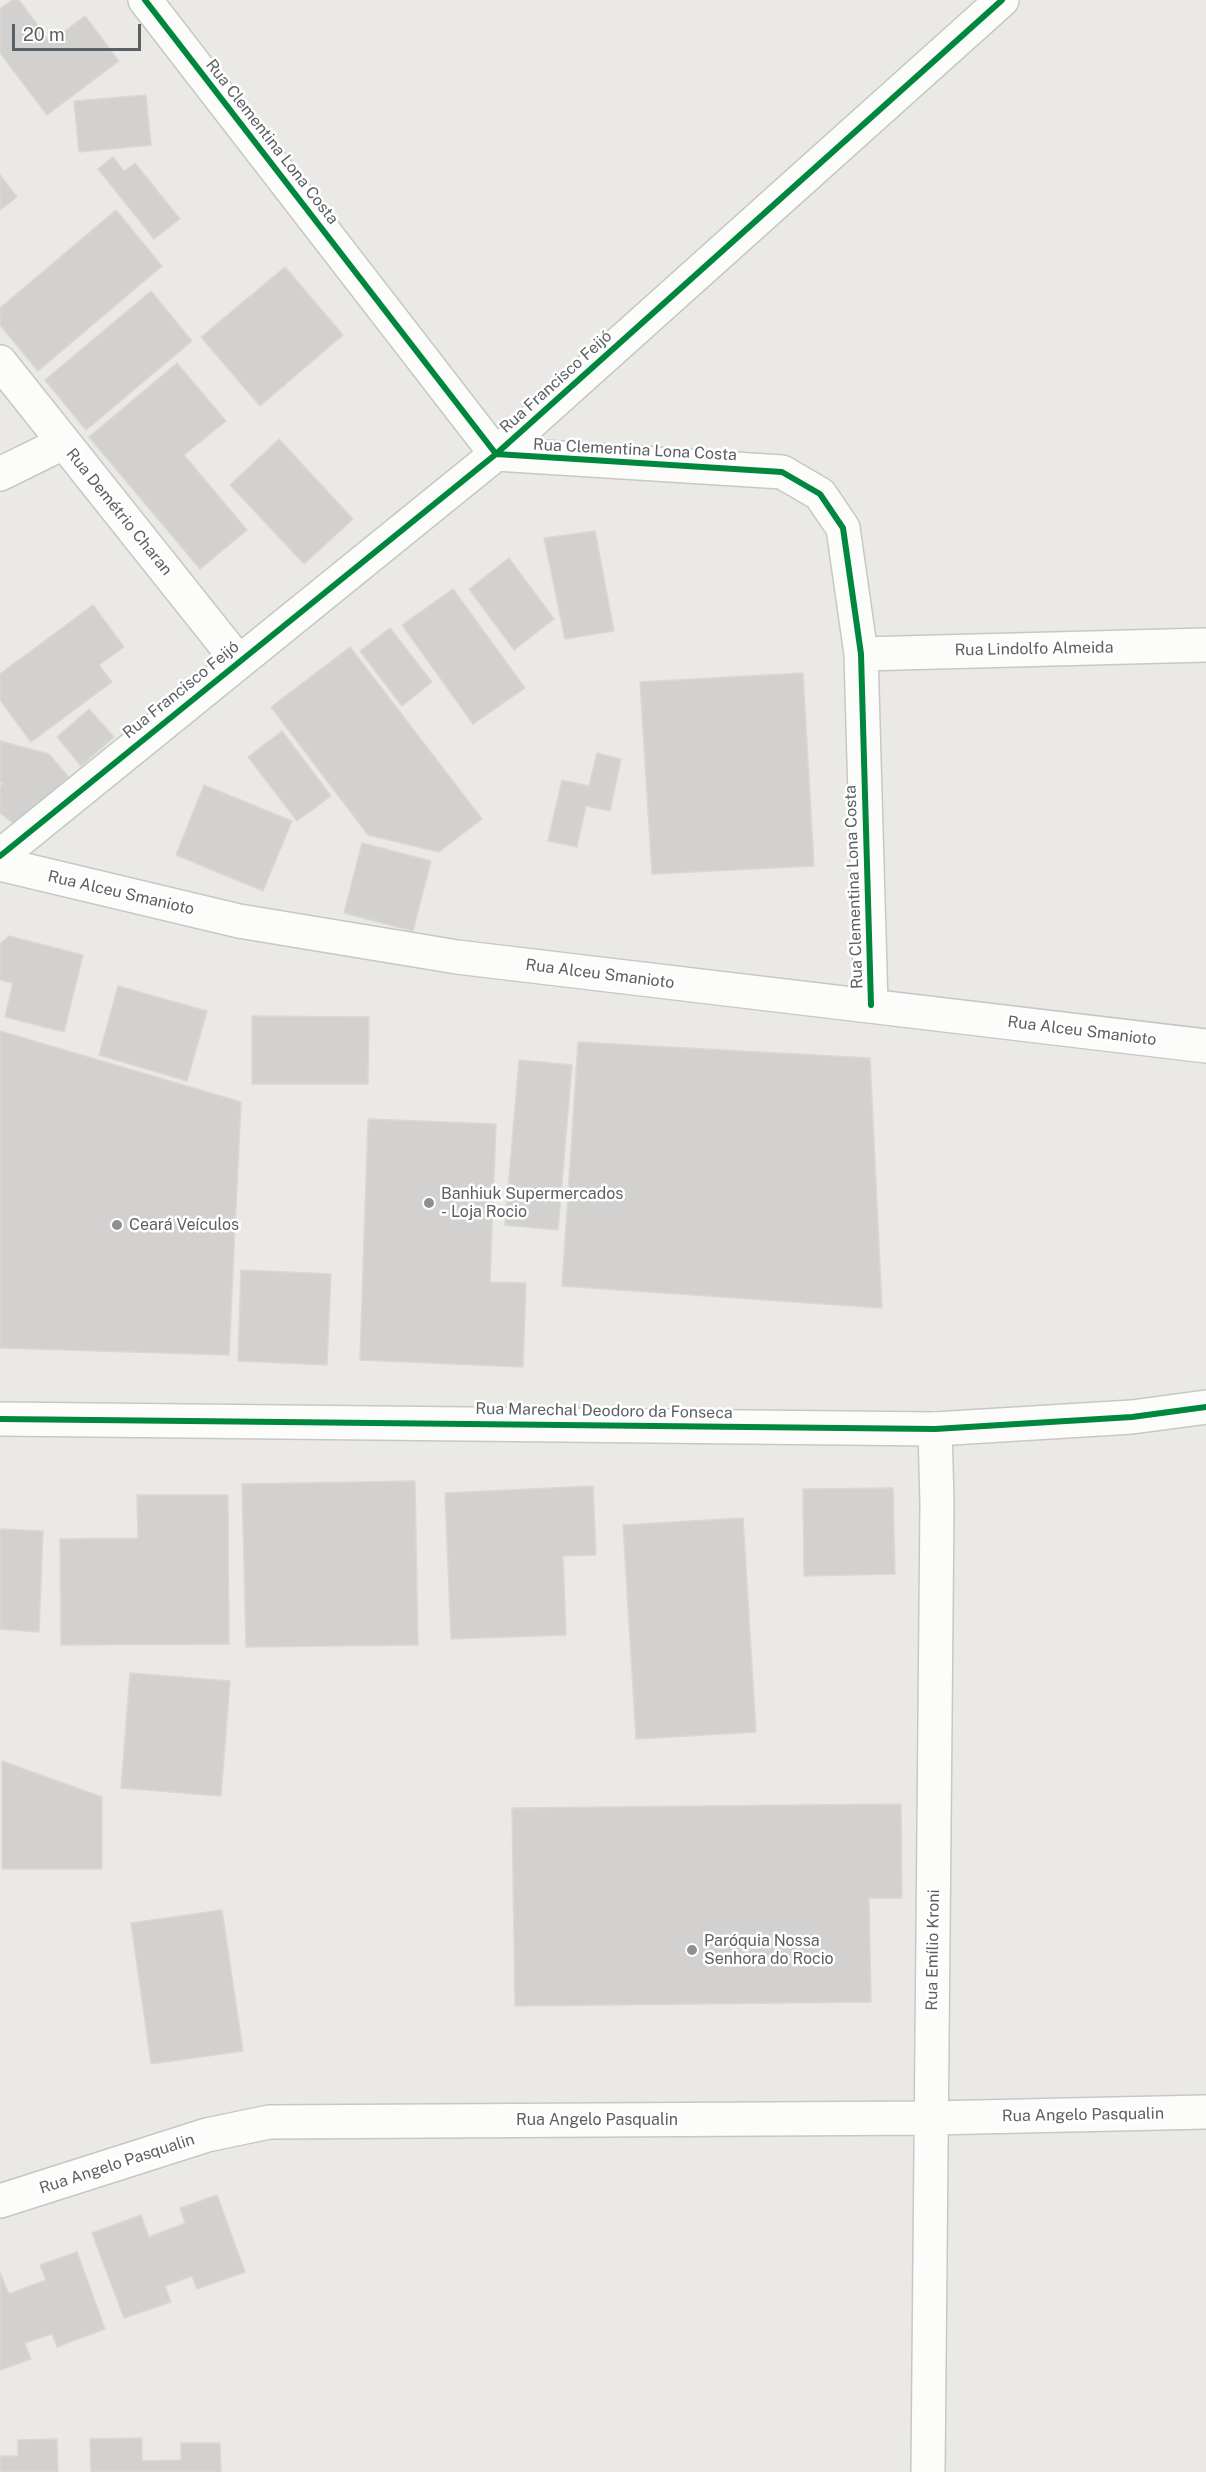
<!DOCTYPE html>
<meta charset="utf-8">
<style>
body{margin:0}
#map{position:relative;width:1206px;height:2472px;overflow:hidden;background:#ebe9e6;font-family:"Public Sans",sans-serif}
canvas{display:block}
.scale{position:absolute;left:12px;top:24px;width:129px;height:27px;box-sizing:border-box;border:3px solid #5b6064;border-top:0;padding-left:8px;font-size:18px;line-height:21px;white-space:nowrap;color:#5b6064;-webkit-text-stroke:4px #fff;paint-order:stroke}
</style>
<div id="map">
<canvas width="1206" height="2472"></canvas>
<div class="scale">20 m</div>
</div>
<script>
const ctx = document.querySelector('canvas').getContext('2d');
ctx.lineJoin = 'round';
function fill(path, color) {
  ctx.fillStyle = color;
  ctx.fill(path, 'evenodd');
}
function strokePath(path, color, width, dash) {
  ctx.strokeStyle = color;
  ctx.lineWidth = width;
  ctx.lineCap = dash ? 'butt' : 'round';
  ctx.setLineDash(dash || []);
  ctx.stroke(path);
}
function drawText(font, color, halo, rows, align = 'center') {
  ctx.font = font + ' "Public Sans",sans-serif';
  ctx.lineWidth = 5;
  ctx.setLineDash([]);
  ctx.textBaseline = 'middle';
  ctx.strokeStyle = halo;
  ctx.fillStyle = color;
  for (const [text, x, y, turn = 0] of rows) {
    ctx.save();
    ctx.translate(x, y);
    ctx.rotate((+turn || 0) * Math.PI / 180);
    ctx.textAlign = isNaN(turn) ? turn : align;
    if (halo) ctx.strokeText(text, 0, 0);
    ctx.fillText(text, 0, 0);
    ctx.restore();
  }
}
const building = new Path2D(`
 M 12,0 L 19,0 L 50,42 L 85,16 L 119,61 L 47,115 L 0,53 L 0,9 Z
 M 146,95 L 151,145 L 79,152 L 74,101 Z
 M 113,157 L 124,171 L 135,163 L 180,219 L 154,239 L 98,169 Z
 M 0,175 L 17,197 L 0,210 Z
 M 116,210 L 162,266 L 38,371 L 0,325 L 0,308 Z
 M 285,267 L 343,335 L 260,406 L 201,337 Z
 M 151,291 L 192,341 L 86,430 L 45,380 Z
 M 177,363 L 226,421 L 184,455 L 247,530 L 200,569 L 89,437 Z
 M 279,439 L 353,519 L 304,564 L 230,485 Z
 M 595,531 L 614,631 L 565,639 L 544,538 Z
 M 509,558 L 554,619 L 514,650 L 469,589 Z
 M 453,589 L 525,688 L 473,724 L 402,625 Z
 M 93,605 L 124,647 L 99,665 L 112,682 L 31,742 L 0,700 L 0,674 Z
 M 390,628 L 432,682 L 402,706 L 360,651 Z
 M 350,647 L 482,819 L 439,852 L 368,835 L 271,707 Z
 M 803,673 L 814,866 L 652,874 L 640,682 Z
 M 89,709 L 114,737 L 81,766 L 57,737 Z
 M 282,731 L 331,796 L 297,821 L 248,757 Z
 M 0,741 L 49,754 L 71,780 L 17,826 L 0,813 L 0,787 L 3,782 L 0,782 Z
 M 597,753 L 621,759 L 610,811 L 586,806 L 577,847 L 548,841 L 562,780 L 589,786 Z
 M 204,785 L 292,821 L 263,891 L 176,855 Z
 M 362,843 L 431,861 L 413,931 L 344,913 Z
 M 9,936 L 83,955 L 64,1032 L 5,1017 L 13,983 L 0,980 L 0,944 Z
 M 118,986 L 207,1011 L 187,1081 L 99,1055 Z
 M 252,1016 L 369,1017 L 368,1084 L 252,1084 Z
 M 0,1031 L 241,1102 L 229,1355 L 0,1348 Z
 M 578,1042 L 870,1058 L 882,1308 L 562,1286 Z
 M 519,1060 L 572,1065 L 558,1230 L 505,1225 Z
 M 368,1119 L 496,1124 L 490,1282 L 526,1283 L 523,1367 L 360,1360 Z
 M 241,1270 L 331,1274 L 327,1365 L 238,1361 Z
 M 415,1481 L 418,1645 L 246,1647 L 242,1484 Z
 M 593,1486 L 596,1555 L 563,1556 L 566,1635 L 451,1639 L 445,1493 Z
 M 893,1488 L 895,1574 L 804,1576 L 803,1489 Z
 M 137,1495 L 228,1495 L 229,1644 L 61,1645 L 60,1539 L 138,1538 Z
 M 743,1518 L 756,1732 L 636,1739 L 623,1525 Z
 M 0,1529 L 43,1531 L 39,1632 L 0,1629 Z
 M 130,1673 L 230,1681 L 221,1796 L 121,1788 Z
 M 2,1761 L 102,1797 L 102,1869 L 2,1869 Z
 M 901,1804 L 902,1898 L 869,1898 L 871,2002 L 515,2006 L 512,1808 Z
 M 222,1910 L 243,2051 L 151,2064 L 131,1923 Z
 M 217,2195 L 245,2272 L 197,2289 L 192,2276 L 165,2286 L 171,2302 L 124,2318 L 92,2233 L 141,2215 L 149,2237 L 185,2223 L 180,2208 Z
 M 77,2252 L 105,2329 L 57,2347 L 52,2334 L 25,2343 L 31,2359 L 0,2370 L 0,2273 L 9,2294 L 46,2280 L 40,2265 Z
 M 142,2438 L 142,2461 L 181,2460 L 181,2443 L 220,2443 L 221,2472 L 91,2472 L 90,2439 Z
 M 57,2439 L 58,2472 L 0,2472 L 0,2456 L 18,2456 L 18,2440 Z`);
const street = new Path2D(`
 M 145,0 L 496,454 L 782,472 L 820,494 L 843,528 L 861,654 L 871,1005
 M 0,362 L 238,661
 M 0,474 L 63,443
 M 861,654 L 1206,645
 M 0,856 L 496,454 L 1002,0
 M 0,864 L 239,921 L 457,957 L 1206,1046
 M 0,2201 L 207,2135 L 269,2122 L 931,2118 L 1206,2112
 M 928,2472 L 937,1503 L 935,1429`);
const secondary = new Path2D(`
 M 0,1419 L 935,1429 L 1132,1417 L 1206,1407`);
const cycleway = new Path2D(`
 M 145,0 L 496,454 L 782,472 L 820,494 L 843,528 L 861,654 L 871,1005
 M 0,856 L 496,454 L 1002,0
 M 0,1419 L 935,1429 L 1132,1417 L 1206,1407`);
const markers = [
 [429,1203,6,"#8d9092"],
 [117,1225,6,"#8d9092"],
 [692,1950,6,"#8d9092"]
];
const streetNames = [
 ["Rua Clementina Lona Costa",272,142,52],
 ["Rua Francisco Feijó",556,382,-42],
 ["Rua Clementina Lona Costa",635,450,3],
 ["Rua Demétrio Charan",119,512,51],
 ["Rua Lindolfo Almeida",1034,649,-1],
 ["Rua Francisco Feijó",181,690,-39],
 ["Rua Clementina Lona Costa",854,887,-92],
 ["Rua Alceu Smanioto",121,893,13],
 ["Rua Alceu Smanioto",600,974,7],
 ["Rua Alceu Smanioto",1082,1031,7],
 ["Rua Marechal Deodoro da Fonseca",604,1411,1],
 ["Rua Emílio Kroni",933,1950,-89],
 ["Rua Angelo Pasqualin",1083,2115,-1],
 ["Rua Angelo Pasqualin",597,2120],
 ["Rua Angelo Pasqualin",117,2164,-18]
];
const poiNames = [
 ["Banhiuk Supermercados",441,1194],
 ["- Loja Rocio",441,1212],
 ["Ceará Veículos",129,1225],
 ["Paróquia Nossa",704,1941],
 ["Senhora do Rocio",704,1959]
];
fill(building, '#d2d1d0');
strokePath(building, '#dad8d5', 1.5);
strokePath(street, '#c7c7c7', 36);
strokePath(secondary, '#c6c7c7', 36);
strokePath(street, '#fcfcfb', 33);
strokePath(secondary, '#fcfcfb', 33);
strokePath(cycleway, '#00873e', 6);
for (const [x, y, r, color] of markers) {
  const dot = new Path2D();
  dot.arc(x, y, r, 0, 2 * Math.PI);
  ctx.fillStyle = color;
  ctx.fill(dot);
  strokePath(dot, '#fff', 2);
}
drawText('16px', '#5b6064', '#fff', streetNames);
drawText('16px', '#5b6064', '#fff', poiNames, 'left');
</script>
